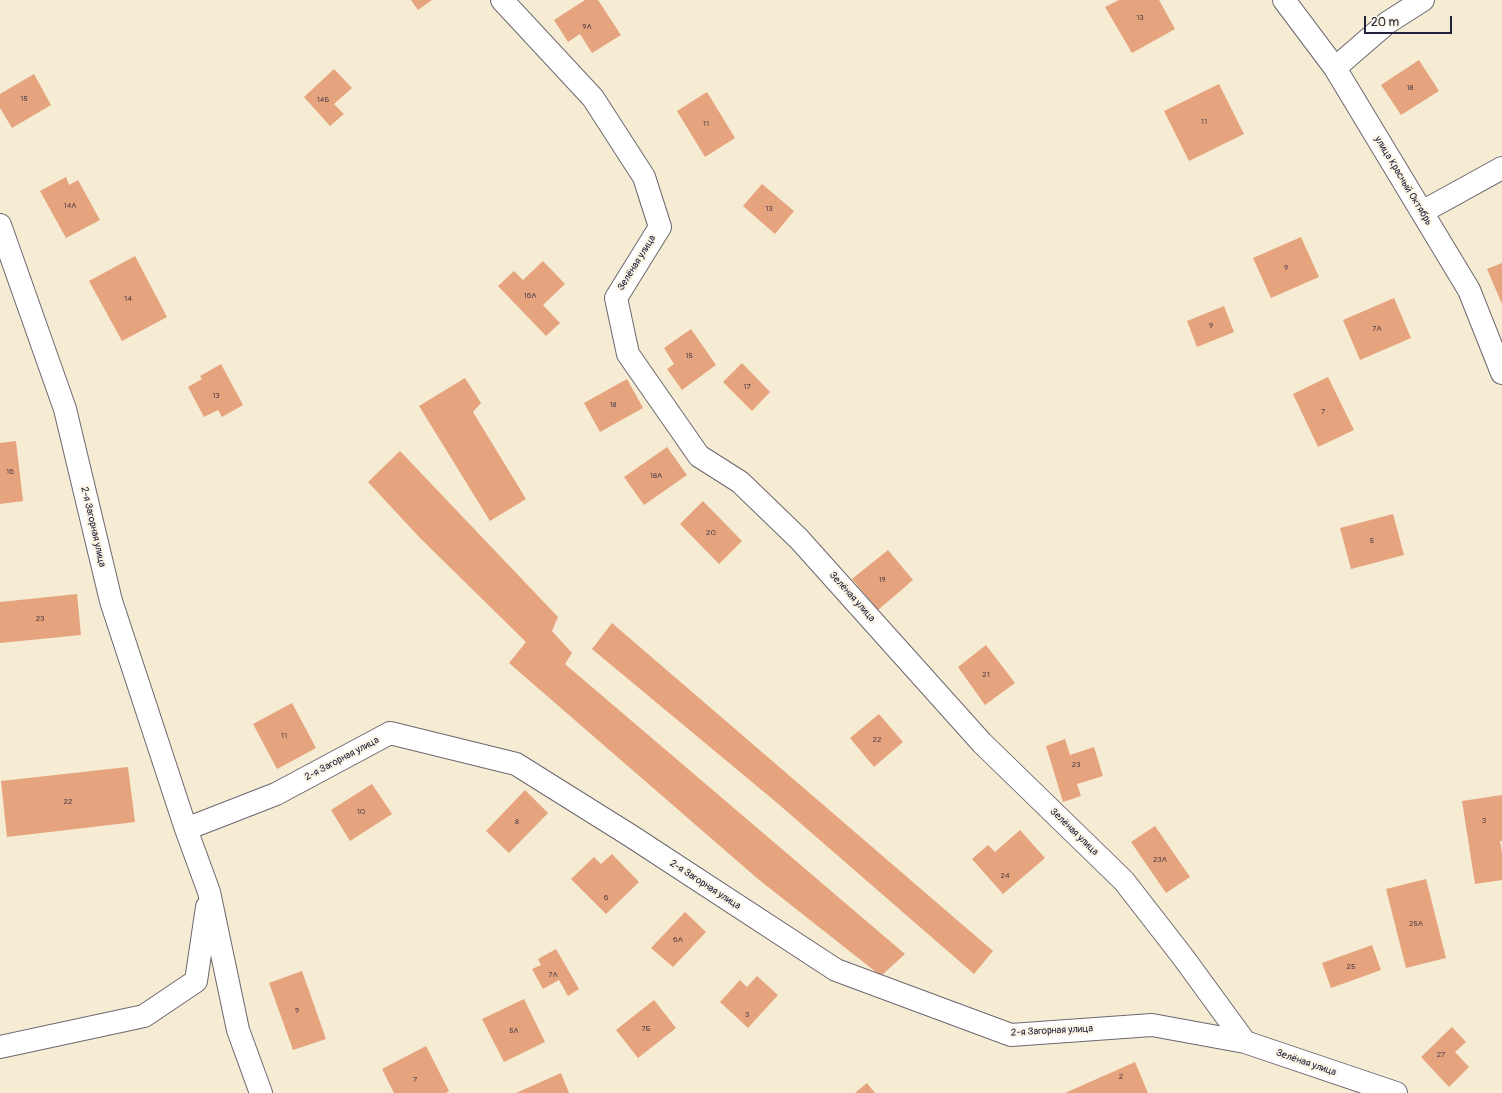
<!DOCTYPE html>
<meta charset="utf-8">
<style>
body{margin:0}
#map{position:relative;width:1502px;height:1093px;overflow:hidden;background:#f6ebd3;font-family:Pangolin,sans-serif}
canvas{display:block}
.scale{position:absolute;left:1364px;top:16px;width:88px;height:18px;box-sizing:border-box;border:2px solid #22223b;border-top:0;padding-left:5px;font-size:12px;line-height:14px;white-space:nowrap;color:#22223b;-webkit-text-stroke:3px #fcf5e5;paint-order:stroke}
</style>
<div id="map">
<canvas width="1502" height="1093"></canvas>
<div class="scale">20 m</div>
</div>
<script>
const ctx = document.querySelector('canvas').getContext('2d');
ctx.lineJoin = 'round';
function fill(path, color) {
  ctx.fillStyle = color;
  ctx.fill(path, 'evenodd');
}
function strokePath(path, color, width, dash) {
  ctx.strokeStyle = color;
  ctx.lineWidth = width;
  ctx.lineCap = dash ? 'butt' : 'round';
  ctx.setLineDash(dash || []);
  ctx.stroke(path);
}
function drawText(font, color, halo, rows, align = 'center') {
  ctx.font = font + ' Pangolin,sans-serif';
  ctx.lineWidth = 4;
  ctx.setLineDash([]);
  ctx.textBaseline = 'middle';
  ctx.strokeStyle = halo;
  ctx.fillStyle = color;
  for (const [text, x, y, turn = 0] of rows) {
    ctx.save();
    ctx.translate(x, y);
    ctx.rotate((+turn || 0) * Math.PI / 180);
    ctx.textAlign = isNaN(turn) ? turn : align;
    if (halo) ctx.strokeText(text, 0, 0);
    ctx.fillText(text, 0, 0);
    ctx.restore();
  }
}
const building = new Path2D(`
 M 411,0 L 432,0 L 418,10 Z
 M 585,0 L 598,0 L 621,35 L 592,53 L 580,34 L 568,42 L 554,20 Z
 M 1119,0 L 1159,0 L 1175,29 L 1132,53 L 1105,7 Z
 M 1419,60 L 1439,91 L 1401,115 L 1381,85 Z
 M 334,69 L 352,88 L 334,104 L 344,114 L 330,126 L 304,97 Z
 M 34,74 L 51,105 L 12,128 L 0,108 L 0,94 Z
 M 1219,84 L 1244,134 L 1189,161 L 1164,111 Z
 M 707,92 L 735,138 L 705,157 L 677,111 Z
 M 66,177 L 69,185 L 78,180 L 100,220 L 66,238 L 40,191 Z
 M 762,184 L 794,211 L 775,234 L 743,206 Z
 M 1301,237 L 1319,277 L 1271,298 L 1253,258 Z
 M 135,256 L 167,317 L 122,341 L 89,281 Z
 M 543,261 L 565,284 L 543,305 L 560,323 L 546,336 L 498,286 L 514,271 L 523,280 Z
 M 1502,263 L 1502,304 L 1487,269 Z
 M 1394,298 L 1411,338 L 1360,360 L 1343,320 Z
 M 1224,306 L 1234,332 L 1197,347 L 1187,321 Z
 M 691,329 L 716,365 L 682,390 L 667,369 L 674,364 L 664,348 Z
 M 742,363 L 770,392 L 752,411 L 723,382 Z
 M 221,364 L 243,405 L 222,417 L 218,410 L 204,417 L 188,387 L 202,379 L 200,376 Z
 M 1328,377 L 1354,430 L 1318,447 L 1293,394 Z
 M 465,378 L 481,403 L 473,412 L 526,499 L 490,521 L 419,406 Z
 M 627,379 L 643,408 L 600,432 L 584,403 Z
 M 16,441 L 23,501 L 0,504 L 0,443 Z
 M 667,447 L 687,475 L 644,505 L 624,477 Z
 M 400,451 L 558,617 L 552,631 L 572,653 L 565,664 L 905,954 L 881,976 L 758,879 L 509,663 L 526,642 L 420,538 L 368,482 Z
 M 703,501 L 742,541 L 719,564 L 680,524 Z
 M 1393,514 L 1404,555 L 1351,569 L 1340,528 Z
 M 888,550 L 913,580 L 878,610 L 852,579 Z
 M 77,594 L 81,635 L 0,643 L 0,602 Z
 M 612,623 L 993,951 L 974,974 L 776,802 L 592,649 Z
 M 986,645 L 1015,683 L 985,705 L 958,667 Z
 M 292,703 L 316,748 L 277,769 L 253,724 Z
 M 879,714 L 903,742 L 874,767 L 850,738 Z
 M 1065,739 L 1070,755 L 1094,747 L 1103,776 L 1077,784 L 1081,796 L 1063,802 L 1046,746 Z
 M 128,767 L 135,822 L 7,837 L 1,781 Z
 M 372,784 L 392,814 L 350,841 L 331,810 Z
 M 525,790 L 548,813 L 509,853 L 486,831 Z
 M 1502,795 L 1502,841 L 1500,841 L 1502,853 L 1502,880 L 1475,884 L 1462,801 Z
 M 1155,826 L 1190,877 L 1166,893 L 1131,842 Z
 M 1020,830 L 1045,858 L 1003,894 L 972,859 L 988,845 L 995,852 Z
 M 612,854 L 639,882 L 606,914 L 571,879 L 594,857 L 601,864 Z
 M 1426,879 L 1446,958 L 1406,968 L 1386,889 Z
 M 685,912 L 706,932 L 673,967 L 651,948 Z
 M 1372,945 L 1381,970 L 1331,988 L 1322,963 Z
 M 556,949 L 579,989 L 568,996 L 559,980 L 543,989 L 532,969 L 541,965 L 538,959 Z
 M 302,971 L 326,1039 L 293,1050 L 269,983 Z
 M 757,976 L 778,995 L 748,1028 L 720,1002 L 740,980 L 747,987 Z
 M 524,999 L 545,1042 L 504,1062 L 482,1019 Z
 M 654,1000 L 676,1028 L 638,1058 L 616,1030 Z
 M 1452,1027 L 1466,1042 L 1455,1052 L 1469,1067 L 1449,1087 L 1421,1057 Z
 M 426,1046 L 449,1091 L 446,1093 L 394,1093 L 382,1069 Z
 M 1135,1062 L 1148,1093 L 1065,1093 Z
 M 561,1073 L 569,1093 L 516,1093 Z
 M 867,1083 L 875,1093 L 855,1093 Z`);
const minor = new Path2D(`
 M 502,0 L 593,98 L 644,177 L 660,227 L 616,298 L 628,354 L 699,456 L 740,482 L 799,539 L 982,743 L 1124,881 L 1183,957 L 1245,1042 L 1396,1093
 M 1284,0 L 1335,68 L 1469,290 L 1502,373
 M 1335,68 L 1387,23 L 1423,0
 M 1422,212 L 1502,168
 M 0,225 L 65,409 L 111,601 L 186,829 L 209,892 L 238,1030 L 261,1093
 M 186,829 L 276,794 L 390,733 L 516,764 L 631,836 L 836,970 L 1011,1035 L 1152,1025 L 1245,1042
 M 0,1047 L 144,1016 L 196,981 L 207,907`);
const numberNames = [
 ["13",1140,18],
 ["9А",587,27],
 ["18",1410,88],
 ["15",24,99],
 ["14Б",323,100],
 ["11",1204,122],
 ["11",706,124],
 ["14А",70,206],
 ["13",769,209],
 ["9",1286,268],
 ["16А",530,296],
 ["14",128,299],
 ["9",1211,326],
 ["7А",1377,329],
 ["15",689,356],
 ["17",747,387],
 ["13",216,396],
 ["18",613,405],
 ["7",1323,412],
 ["16",10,472],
 ["18А",656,476],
 ["20",711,533],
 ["5",1372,541],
 ["19",882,580],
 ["23",40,619],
 ["21",986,675],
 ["11",284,736],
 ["22",877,740],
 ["23",1076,765],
 ["22",68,802],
 ["10",361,812],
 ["3",1484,821],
 ["8",517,822],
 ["23А",1160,860],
 ["24",1005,876],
 ["6",606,898],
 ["25А",1416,924],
 ["6А",678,940],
 ["25",1351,967],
 ["7А",553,975],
 ["9",297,1011],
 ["3",747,1015],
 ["7Б",646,1029],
 ["5А",514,1031],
 ["27",1441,1055],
 ["2",1121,1077],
 ["7",415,1080]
];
const streetNames = [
 ["улица Красный Октябрь",1403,181,59],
 ["Зелёная улица",637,263,-58],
 ["2-я Загорная улица",93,527,77],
 ["Зелёная улица",852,597,48],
 ["2-я Загорная улица",342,759,-28],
 ["Зелёная улица",1074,832,44],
 ["2-я Загорная улица",705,885,33],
 ["2-я Загорная улица",1052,1031,-3],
 ["Зелёная улица",1306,1063,19]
];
fill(building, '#e6a47e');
strokePath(minor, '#6c6870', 24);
strokePath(minor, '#fff', 22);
drawText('8px', '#53424c', null, numberNames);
drawText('10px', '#22223b', '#fcf5e5', streetNames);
</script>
